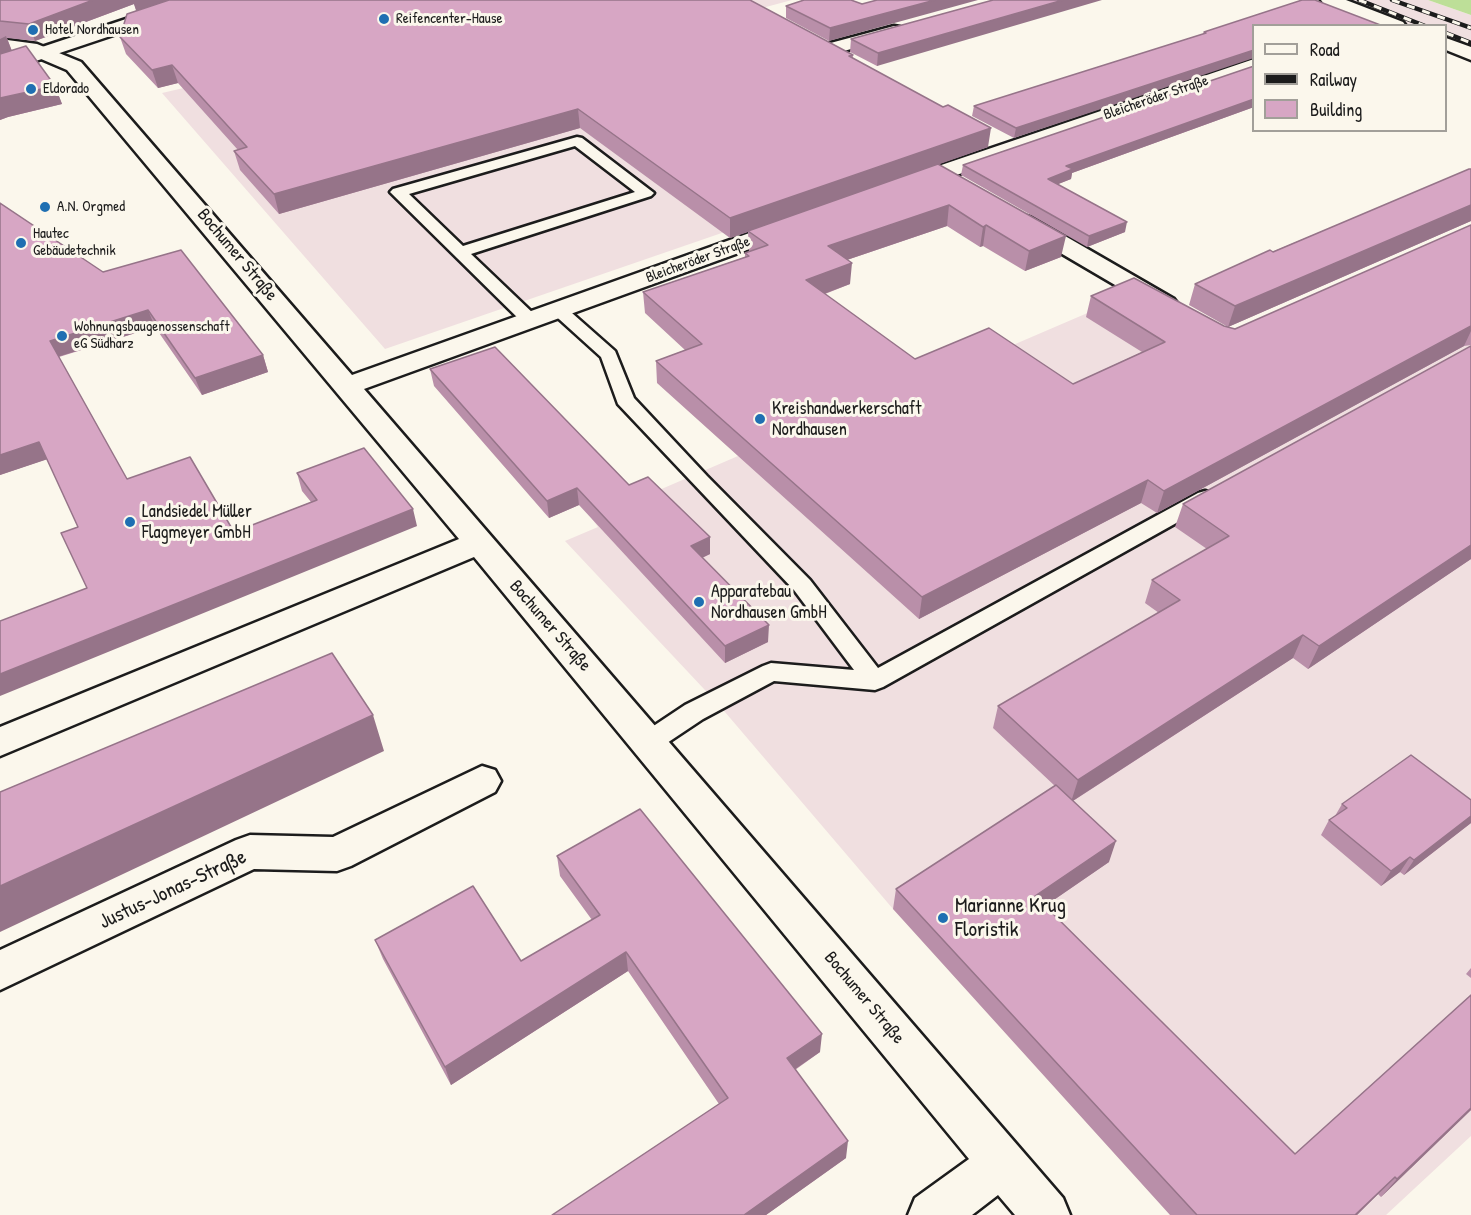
<!DOCTYPE html>
<meta charset="utf-8">
<style>
body{margin:0}
#map{position:relative;width:1471px;height:1215px;overflow:hidden;background:#fbf7ec;font-family:"Patrick Hand",sans-serif}
canvas{display:block}
.legend{position:absolute;left:1252px;top:24px;width:195px;height:108px;box-sizing:border-box;background:#fbf7ec;border:2px solid #a29f99;margin:0;padding:8px 10px;list-style:none;font-size:18px;color:#1c1c1c}
.legend li{display:flex;align-items:center;gap:12px;height:30px}
.legend b{width:30px;border:2px solid #a29f99}
</style>
<div id="map">
<canvas width="1471" height="1215"></canvas>
<ul class="legend">
<li><b style="height:8px;background:#fbf7ec"></b>Road</li>
<li><b style="height:8px;background:#1c1c1c"></b>Railway</li>
<li><b style="height:16px;background:#d7a6c4"></b>Building</li>
</ul>
</div>
<script>
const ctx = document.querySelector('canvas').getContext('2d');
ctx.lineJoin = 'round';
function fill(path, color) {
  ctx.fillStyle = color;
  ctx.fill(path, 'evenodd');
}
function strokePath(path, color, width, dash) {
  ctx.strokeStyle = color;
  ctx.lineWidth = width;
  ctx.lineCap = dash ? 'butt' : 'round';
  ctx.setLineDash(dash || []);
  ctx.stroke(path);
}
function drawText(font, color, halo, rows, align = 'center') {
  ctx.font = font + ' "Patrick Hand",sans-serif';
  ctx.lineWidth = 6;
  ctx.setLineDash([]);
  ctx.textBaseline = 'middle';
  ctx.strokeStyle = halo;
  ctx.fillStyle = color;
  for (const [text, x, y, turn = 0] of rows) {
    ctx.save();
    ctx.translate(x, y);
    ctx.rotate((+turn || 0) * Math.PI / 180);
    ctx.textAlign = isNaN(turn) ? turn : align;
    if (halo) ctx.strokeText(text, 0, 0);
    ctx.fillText(text, 0, 0);
    ctx.restore();
  }
}
const built = new Path2D(`
 M 563,0 L 792,0 L 751,11 L 980,144 L 385,349 L 162,93 Z
 M 1345,0 L 1428,0 L 1471,15 L 1471,49 L 1446,39 L 1446,26 L 1411,25 Z
 M 1471,242 L 1471,1136 L 1386,1215 L 1324,1215 L 893,909 L 719,705 L 565,541 L 598,527 L 592,519 L 986,349 L 992,354 L 1134,293 L 1233,354 Z`);
const green = new Path2D(`
 M 1428,0 L 1471,0 L 1471,15 Z`);
const service = new Path2D(`
 M 577,137 L 582,138 L 654,193 L 651,196 L 471,254 L 536,316 L 539,320 L 536,324 L 524,324 L 390,192 L 393,189 ZM 575,146 L 635,192 L 463,246 L 409,194 Z
 M 558,305 L 564,306 L 615,351 L 634,398 L 707,476 L 810,580 L 878,668 L 1198,493 L 1205,491 L 1212,493 L 1215,498 L 1212,503 L 883,687 L 875,690 L 774,681 L 703,719 L 658,749 L 649,752 L 640,749 L 637,742 L 640,735 L 685,705 L 763,666 L 771,663 L 854,670 L 794,590 L 618,404 L 601,357 L 549,310 L 552,306 Z`);
const minor = new Path2D(`
 M 1321,0 L 1346,0 L 1403,22 L 1406,26 L 1380,26 L 1324,4 Z
 M 894,26 L 900,27 L 903,31 L 900,35 L 830,55 L 823,53 L 821,49 L 823,45 Z
 M 1446,38 L 1471,47 L 1471,60 L 1446,50 Z
 M 0,39 L 37,44 L 81,62 L 352,375 L 783,221 L 791,219 L 799,221 L 803,226 L 799,231 L 364,389 L 1063,1198 L 1070,1215 L 1015,1215 L 998,1195 L 972,1215 L 908,1215 L 915,1198 L 969,1159 L 474,557 L 0,756 L 0,727 L 459,539 L 67,70 L 27,53 L 0,51 Z
 M 1254,59 L 1254,72 L 916,189 L 908,191 L 900,189 L 897,184 L 900,179 Z
 M 1026,216 L 1034,218 L 1174,299 L 1178,304 L 1174,309 L 1165,312 L 1156,309 L 1018,228 L 1014,223 L 1018,218 Z
 M 482,766 L 495,770 L 501,781 L 495,792 L 351,866 L 337,871 L 254,869 L 0,990 L 0,950 L 236,840 L 250,835 L 333,837 Z`);
const secondary = new Path2D(`
 M 183,0 L 209,0 L 206,4 L 0,73 L 0,61 Z`);
const rail = new Path2D(`
 M 1359,0 L 1425,26
 M 1392,0 L 1471,28
 M 1446,33 L 1471,43`);
const wall = new Path2D(`
 M 0,0 L 750,0 L 853,55 L 853,58 L 988,147 L 939,164 L 1061,257 L 1025,271 L 983,246 L 980,247 L 947,226 L 847,260 L 850,284 L 825,294 L 915,359 L 1073,384 L 1142,352 L 1086,317 L 1091,296 L 1228,327 L 1189,305 L 1195,284 L 1471,169 L 1471,221 L 1228,327 L 1235,329 L 1471,225 L 1471,345 L 1464,346 L 1157,513 L 1141,503 L 919,619 L 657,383 L 656,361 L 685,350 L 645,313 L 643,292 L 745,257 L 745,253 L 749,252 L 748,232 L 730,238 L 580,128 L 279,214 L 240,170 L 234,151 L 238,150 L 178,83 L 158,88 L 126,54 L 120,37 L 136,10 L 134,4 L 35,41 L 7,38 L 12,51 L 55,86 L 62,104 L 8,117 L 0,120 Z
 M 851,0 L 829,41 L 786,18 L 786,6 Z
 M 993,0 L 877,66 L 850,52 L 851,39 Z
 M 1254,26 L 1014,138 L 972,116 L 974,106 L 1203,34 L 1204,32 Z
 M 1254,66 L 1254,107 L 1072,173 L 1071,179 L 1058,184 L 1125,232 L 1087,247 L 961,175 L 963,165 Z
 M 0,203 L 103,272 L 263,355 L 268,372 L 202,395 L 155,327 L 59,357 L 127,479 L 234,532 L 311,502 L 302,491 L 297,473 L 417,526 L 87,588 L 78,527 L 47,459 L 0,475 Z
 M 1471,346 L 1471,559 L 1308,669 L 1293,658 L 1073,801 L 1109,862 L 1045,906 L 1295,1154 L 1471,995 L 1471,1110 L 1381,1197 L 1378,1194 L 1357,1215 L 1170,1215 L 893,909 L 896,889 L 1055,786 L 993,728 L 998,706 L 1159,613 L 1145,603 L 1152,580 L 1207,549 L 1175,527 L 1183,504 Z
 M 430,369 L 629,485 L 710,554 L 702,558 L 768,642 L 725,663 L 579,505 L 549,518 L 434,386 Z
 M 1471,800 L 1471,823 L 1404,875 L 1400,872 L 1381,886 L 1321,835 L 1329,820 L 1335,816 L 1342,804 Z
 M 557,856 L 820,1052 L 795,1070 L 846,1158 L 766,1215 L 552,1215 L 719,1104 L 628,971 L 451,1085 L 383,959 L 375,940 L 521,961 L 592,920 L 560,876 Z
 M 1471,968 L 1471,978 L 1466,974 Z`);
const shadedWall = new Path2D(`
 M 93,0 L 176,0 L 137,13 L 134,4 L 35,41 L 29,24 Z
 M 935,0 L 978,0 L 829,41 L 830,28 Z
 M 1063,0 L 1102,0 L 877,66 L 878,53 Z
 M 6,36 L 13,54 L 0,59 L 0,39 Z
 M 1254,50 L 1254,58 L 1014,138 L 1016,128 Z
 M 172,65 L 178,83 L 158,88 L 152,70 Z
 M 55,86 L 62,104 L 8,117 L 0,120 L 0,98 Z
 M 1254,99 L 1254,107 L 1072,173 L 1071,179 L 1046,189 L 1048,179 L 1066,166 Z
 M 578,109 L 580,128 L 279,214 L 274,194 Z
 M 991,128 L 988,147 L 730,238 L 730,218 Z
 M 949,205 L 947,226 L 826,267 L 828,246 Z
 M 1471,205 L 1471,221 L 1228,327 L 1235,306 Z
 M 1127,222 L 1125,232 L 1087,247 L 1089,236 Z
 M 986,225 L 983,246 L 980,247 L 983,227 Z
 M 1066,236 L 1061,257 L 1025,271 L 1029,251 Z
 M 852,263 L 850,284 L 805,301 L 806,280 Z
 M 148,310 L 155,327 L 57,357 L 50,341 Z
 M 1471,326 L 1471,331 L 1464,346 L 1157,513 L 1164,491 Z
 M 263,355 L 268,372 L 202,395 L 195,378 Z
 M 39,442 L 48,459 L 0,475 L 0,455 Z
 M 1148,480 L 1141,503 L 919,619 L 922,597 Z
 M 577,488 L 579,505 L 549,518 L 547,501 Z
 M 413,509 L 417,526 L 0,696 L 0,674 Z
 M 710,537 L 710,554 L 691,563 L 691,546 Z
 M 1471,545 L 1471,559 L 1308,669 L 1319,646 Z
 M 769,625 L 768,642 L 725,663 L 725,646 Z
 M 1303,635 L 1293,658 L 1071,802 L 1078,780 Z
 M 373,715 L 384,751 L 0,932 L 0,886 Z
 M 1471,816 L 1471,823 L 1404,875 L 1414,860 Z
 M 1116,841 L 1109,862 L 1029,917 L 1035,896 Z
 M 1410,857 L 1400,872 L 1381,886 L 1391,871 Z
 M 626,952 L 628,971 L 451,1085 L 445,1067 Z
 M 822,1034 L 820,1052 L 785,1076 L 787,1058 Z
 M 1471,1108 L 1471,1110 L 1381,1197 L 1397,1179 Z
 M 848,1141 L 846,1158 L 766,1215 L 744,1215 Z
 M 1395,1177 L 1357,1215 L 1355,1215 Z`);
const building = new Path2D(`
 M 0,0 L 93,0 L 29,24 L 0,21 Z
 M 169,0 L 750,0 L 853,55 L 849,56 L 943,107 L 948,105 L 991,128 L 730,218 L 578,109 L 274,194 L 234,151 L 247,147 L 172,65 L 152,70 L 120,37 L 127,14 Z
 M 804,0 L 851,0 L 862,4 L 877,0 L 935,0 L 830,28 L 786,6 Z
 M 993,0 L 1063,0 L 878,53 L 851,39 Z
 M 1302,0 L 1315,0 L 1383,26 L 1254,26 L 1254,50 L 1016,128 L 974,106 L 1206,33 L 1204,32 Z
 M 26,46 L 55,86 L 0,98 L 0,54 Z
 M 1254,66 L 1254,99 L 1066,166 L 1073,169 L 1048,179 L 1127,222 L 1089,236 L 963,165 Z
 M 938,164 L 1066,236 L 1029,251 L 986,225 L 983,227 L 949,205 L 828,246 L 852,263 L 806,280 L 915,359 L 989,328 L 1073,384 L 1165,342 L 1091,296 L 1134,278 L 1224,326 L 1235,329 L 1471,225 L 1471,326 L 1164,491 L 1148,480 L 922,597 L 656,361 L 702,344 L 643,292 L 749,256 L 745,253 L 768,245 L 748,231 Z
 M 1469,169 L 1471,169 L 1471,205 L 1235,306 L 1195,284 L 1270,250 L 1273,252 Z
 M 0,203 L 103,272 L 181,250 L 263,355 L 195,378 L 148,310 L 50,341 L 127,479 L 190,457 L 234,532 L 317,500 L 297,473 L 364,448 L 413,509 L 0,674 L 0,621 L 87,588 L 61,533 L 78,527 L 39,442 L 0,455 Z
 M 1471,346 L 1471,545 L 1319,646 L 1303,635 L 1078,780 L 998,706 L 1180,600 L 1152,580 L 1229,536 L 1183,504 Z
 M 495,347 L 629,485 L 648,477 L 710,537 L 691,546 L 769,625 L 725,646 L 577,488 L 547,501 L 430,369 Z
 M 332,653 L 373,715 L 0,886 L 0,792 Z
 M 1411,755 L 1471,800 L 1471,816 L 1414,860 L 1410,857 L 1391,871 L 1329,820 L 1347,808 L 1342,804 Z
 M 1056,785 L 1116,841 L 1035,896 L 1295,1154 L 1471,995 L 1471,1108 L 1397,1179 L 1395,1177 L 1355,1215 L 1197,1215 L 896,889 Z
 M 640,809 L 822,1034 L 787,1058 L 848,1141 L 744,1215 L 552,1215 L 728,1098 L 626,952 L 445,1067 L 375,940 L 473,886 L 521,961 L 600,915 L 557,856 Z`);
const markers = [
 [384,19,6,"#1f6fb2"],
 [33,30,6,"#1f6fb2"],
 [31,89,6,"#1f6fb2"],
 [45,207,6,"#1f6fb2"],
 [21,243,6,"#1f6fb2"],
 [62,336,6,"#1f6fb2"],
 [760,419,6,"#1f6fb2"],
 [130,522,6,"#1f6fb2"],
 [699,602,6,"#1f6fb2"],
 [943,918,6,"#1f6fb2"]
];
const farPoinames = [
 ["Reifencenter-Hause",396,19],
 ["Hotel Nordhausen",45,30],
 ["Eldorado",43,89],
 ["A.N. Orgmed",57,207],
 ["Hautec",33,234],
 ["Gebäudetechnik",33,251],
 ["Wohnungsbaugenossenschaft",74,327],
 ["eG Südharz",74,344]
];
const farStreetnames = [
 ["Bleicheröder Straße",1156,98,-19],
 ["Bleicheröder Straße",698,260,-20]
];
const streetNames = [
 ["Bochumer Straße",237,255,50],
 ["Bochumer Straße",550,626,49],
 ["Bochumer Straße",864,998,50]
];
const poiNames = [
 ["Kreishandwerkerschaft",772,409],
 ["Nordhausen",772,430],
 ["Landsiedel Müller",142,512],
 ["Flagmeyer GmbH",142,533],
 ["Apparatebau",711,592],
 ["Nordhausen GmbH",711,613]
];
const nearStreetnames = [
 ["Justus-Jonas-Straße",173,890,-25]
];
const nearPoinames = [
 ["Marianne Krug",955,906],
 ["Floristik",955,930]
];
fill(built, '#f0dfe0');
fill(green, '#bddf98');
strokePath(service, '#1c1c1c', 5);
strokePath(minor, '#1c1c1c', 5);
strokePath(secondary, '#1c1c1c', 5);
fill(service, '#fbf7ec');
fill(minor, '#fbf7ec');
fill(secondary, '#fbf7ec');
strokePath(rail, '#1c1c1c', 4.5);
strokePath(rail, '#fbf7ec', 3, [8]);
fill(wall, '#b98fa9');
fill(shadedWall, '#967489');
fill(building, '#d7a6c4');
strokePath(building, '#967489', 1.5);
for (const [x, y, r, color] of markers) {
  const dot = new Path2D();
  dot.arc(x, y, r, 0, 2 * Math.PI);
  ctx.fillStyle = color;
  ctx.fill(dot);
  strokePath(dot, '#fbf7ec', 2);
}
drawText('15px', '#1c1c1c', '#fbf7ec', farPoinames, 'left');
drawText('15px', '#1c1c1c', '#fbf7ec', farStreetnames);
drawText('18px', '#1c1c1c', '#fbf7ec', streetNames);
drawText('18px', '#1c1c1c', '#fbf7ec', poiNames, 'left');
drawText('21px', '#1c1c1c', '#fbf7ec', nearStreetnames);
drawText('21px', '#1c1c1c', '#fbf7ec', nearPoinames, 'left');
</script>
